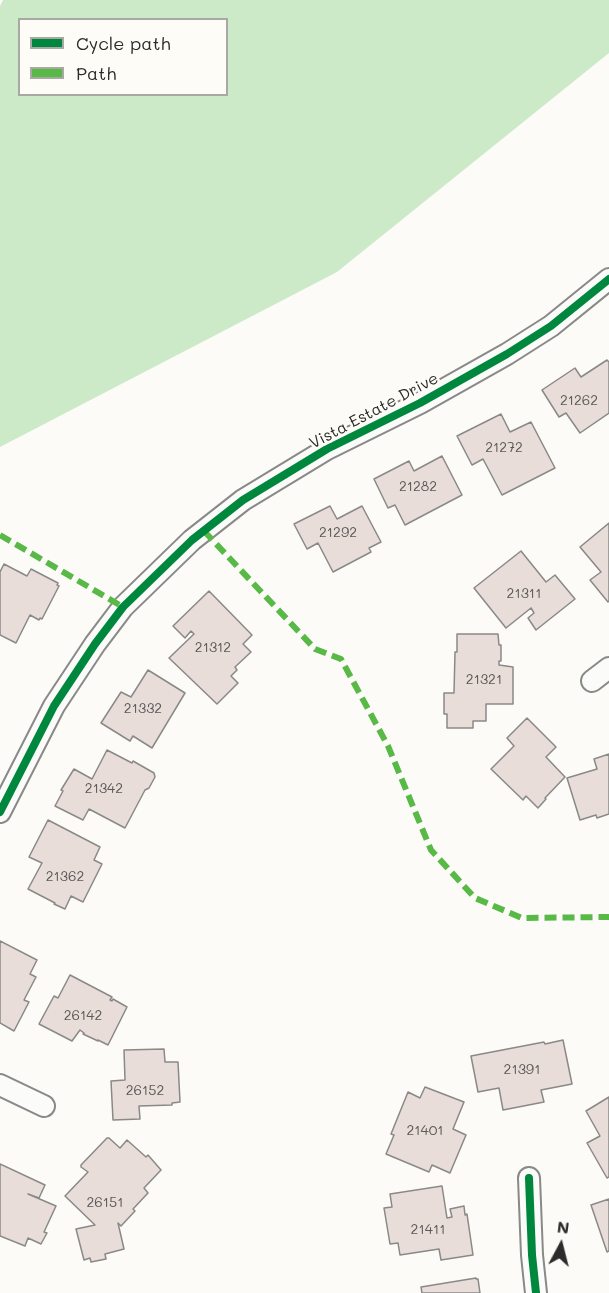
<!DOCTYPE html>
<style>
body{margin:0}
#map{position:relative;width:609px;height:1293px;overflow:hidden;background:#fcfbf8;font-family:Mali,sans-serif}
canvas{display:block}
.legend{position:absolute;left:18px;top:18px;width:210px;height:78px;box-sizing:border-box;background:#fdfcf7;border:2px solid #a9a8a5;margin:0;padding:8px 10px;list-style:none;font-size:18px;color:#2b2b2b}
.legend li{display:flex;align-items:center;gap:12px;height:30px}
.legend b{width:30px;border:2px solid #a9a8a5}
.north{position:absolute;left:531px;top:1215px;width:60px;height:60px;-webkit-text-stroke:4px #fdfcf7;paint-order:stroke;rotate:7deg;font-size:16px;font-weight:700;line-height:24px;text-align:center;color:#2b2b2b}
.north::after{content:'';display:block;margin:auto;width:21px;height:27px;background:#2b2b2b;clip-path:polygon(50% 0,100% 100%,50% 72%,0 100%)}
</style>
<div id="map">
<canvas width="609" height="1293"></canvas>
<ul class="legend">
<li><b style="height:8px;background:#00873e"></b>Cycle path</li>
<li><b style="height:8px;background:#58b947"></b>Path</li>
</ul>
<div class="north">N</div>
</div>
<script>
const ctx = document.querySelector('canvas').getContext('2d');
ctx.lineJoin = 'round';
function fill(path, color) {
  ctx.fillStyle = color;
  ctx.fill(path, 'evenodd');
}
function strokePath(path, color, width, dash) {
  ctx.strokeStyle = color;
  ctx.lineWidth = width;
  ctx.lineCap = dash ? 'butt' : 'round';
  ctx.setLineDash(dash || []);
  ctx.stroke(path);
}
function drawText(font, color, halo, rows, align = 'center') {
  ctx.font = font + ' Mali,sans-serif';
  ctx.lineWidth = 5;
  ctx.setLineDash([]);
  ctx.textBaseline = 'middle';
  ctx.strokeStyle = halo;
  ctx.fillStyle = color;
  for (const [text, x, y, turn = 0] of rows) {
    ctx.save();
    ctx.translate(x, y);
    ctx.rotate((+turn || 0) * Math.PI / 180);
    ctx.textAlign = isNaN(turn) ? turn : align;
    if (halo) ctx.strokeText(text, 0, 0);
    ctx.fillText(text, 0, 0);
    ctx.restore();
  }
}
const green = new Path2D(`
 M 3,0 L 609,0 L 609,53 L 337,272 L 0,447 L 0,6 ZM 20,20 L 226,20 L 226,94 L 20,94 Z`);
const building = new Path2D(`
 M 607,360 L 609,362 L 609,413 L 580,433 L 566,413 L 559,417 L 542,390 L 575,368 L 581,377 Z
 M 501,414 L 510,432 L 531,422 L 555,468 L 502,495 L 483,459 L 472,465 L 457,436 Z
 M 442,456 L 462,495 L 405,525 L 395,505 L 388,508 L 374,479 L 409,461 L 414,471 Z
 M 330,506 L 337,519 L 362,506 L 381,542 L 369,548 L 371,552 L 333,572 L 318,543 L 307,549 L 294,524 Z
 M 609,523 L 609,601 L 608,602 L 590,580 L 601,572 L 580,547 Z
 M 521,551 L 546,582 L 555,575 L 575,599 L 536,630 L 528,618 L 534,613 L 531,608 L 506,628 L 474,588 Z
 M 4,564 L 27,576 L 31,569 L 58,583 L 57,585 L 59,586 L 42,619 L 40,618 L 39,620 L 30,615 L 16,643 L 0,635 L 0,572 Z
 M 209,591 L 252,635 L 243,644 L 251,652 L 235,667 L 237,670 L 231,676 L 238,683 L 217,704 L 169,658 L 194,634 L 191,631 L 185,638 L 173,626 Z
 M 457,634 L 498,634 L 499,645 L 501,645 L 501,661 L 499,661 L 499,665 L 513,667 L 513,704 L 486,704 L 486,721 L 473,721 L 473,728 L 447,728 L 447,714 L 444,714 L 444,693 L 454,693 L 455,652 L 457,652 Z
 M 148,670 L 185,693 L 152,748 L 133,736 L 130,741 L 101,723 L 121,692 L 131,697 Z
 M 527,718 L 556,747 L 546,757 L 565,777 L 545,798 L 546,799 L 538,808 L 526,796 L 523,800 L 491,769 L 514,746 L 507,738 Z
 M 107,750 L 132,763 L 133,761 L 154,773 L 155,777 L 149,788 L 145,790 L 125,828 L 89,809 L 83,820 L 55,806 L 63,791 L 61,790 L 74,769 L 92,779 Z
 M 609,754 L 609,814 L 597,818 L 596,815 L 580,820 L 567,778 L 597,769 L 594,759 Z
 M 48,820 L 100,847 L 94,860 L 102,864 L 83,902 L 71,896 L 65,909 L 54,904 L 55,903 L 28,889 L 42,863 L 29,857 Z
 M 0,941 L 37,960 L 30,974 L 36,977 L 24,1000 L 29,1002 L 14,1031 L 0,1023 Z
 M 70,975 L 112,997 L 110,1000 L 112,1001 L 113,999 L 127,1007 L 108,1045 L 98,1040 L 98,1041 L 83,1034 L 84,1033 L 80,1030 L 72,1041 L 39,1024 L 54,996 L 58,998 Z
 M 563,1040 L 572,1084 L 541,1090 L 544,1102 L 503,1110 L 499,1088 L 478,1092 L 471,1056 L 544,1042 L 545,1044 Z
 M 164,1049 L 165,1062 L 178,1062 L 180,1102 L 172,1103 L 172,1105 L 139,1106 L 140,1119 L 113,1120 L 111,1081 L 125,1080 L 124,1050 Z
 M 425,1087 L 464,1102 L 453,1129 L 466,1135 L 450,1173 L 432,1165 L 429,1172 L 386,1154 L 394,1135 L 391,1134 L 408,1092 L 420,1098 Z
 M 609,1097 L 609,1177 L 607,1178 L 587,1143 L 600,1136 L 586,1111 Z
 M 107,1138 L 109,1138 L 120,1148 L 127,1140 L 146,1157 L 148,1155 L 161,1170 L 144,1188 L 148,1193 L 133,1209 L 135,1211 L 121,1226 L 118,1223 L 124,1249 L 105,1254 L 106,1259 L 91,1262 L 90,1258 L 84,1260 L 76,1229 L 95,1225 L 65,1196 L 88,1172 L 81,1167 L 81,1165 Z
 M 0,1164 L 45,1185 L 39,1198 L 28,1194 L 56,1206 L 44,1232 L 47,1233 L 41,1244 L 28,1238 L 25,1246 L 0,1236 Z
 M 442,1186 L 447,1218 L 452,1217 L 450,1209 L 464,1206 L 465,1215 L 467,1214 L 473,1255 L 441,1260 L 439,1249 L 400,1255 L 398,1243 L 390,1244 L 384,1208 L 392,1207 L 390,1194 Z
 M 609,1199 L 609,1251 L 607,1252 L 591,1205 Z
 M 476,1278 L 476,1279 L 478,1279 L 480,1293 L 422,1293 L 421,1287 Z`);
const street = new Path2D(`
 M 592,681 L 609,668
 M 0,812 L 54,706 L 95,644 L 123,607 L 192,540 L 243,500 L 327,449 L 420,403 L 507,354 L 551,326 L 609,279
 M 0,1085 L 44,1106
 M 529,1178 L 532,1255 L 536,1293`);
const quiet = new Path2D(`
 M 204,531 L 315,649 L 341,659 L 388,746 L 431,850 L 475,898 L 522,918 L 609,917
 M 0,535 L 123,607`);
const cycleway = new Path2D(`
 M 0,812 L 54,706 L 95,644 L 123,607 L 192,540 L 243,500 L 327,449 L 420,403 L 507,354 L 551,326 L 609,279
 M 529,1178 L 532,1255 L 536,1293`);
const numberNames = [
 ["21262",579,401],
 ["21272",504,448],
 ["21282",418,487],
 ["21292",338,533],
 ["21311",524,594],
 ["21312",213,648],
 ["21321",484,680],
 ["21332",143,709],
 ["21342",104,789],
 ["21362",65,877],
 ["26142",83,1016],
 ["21391",522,1070],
 ["26152",145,1091],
 ["21401",425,1131],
 ["26151",105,1203],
 ["21411",428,1230]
];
const streetNames = [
 ["Vista Estate Drive",374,411,-28]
];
fill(green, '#cdeac8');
fill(building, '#e9ddda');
strokePath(building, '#898987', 1.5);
strokePath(street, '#898987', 24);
strokePath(street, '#fbfbf9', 20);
strokePath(quiet, '#58b947', 6, [12, 6]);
strokePath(cycleway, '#00873e', 8);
drawText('14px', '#5a5857', null, numberNames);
drawText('16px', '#2b2b2b', '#fdfcf7', streetNames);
</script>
